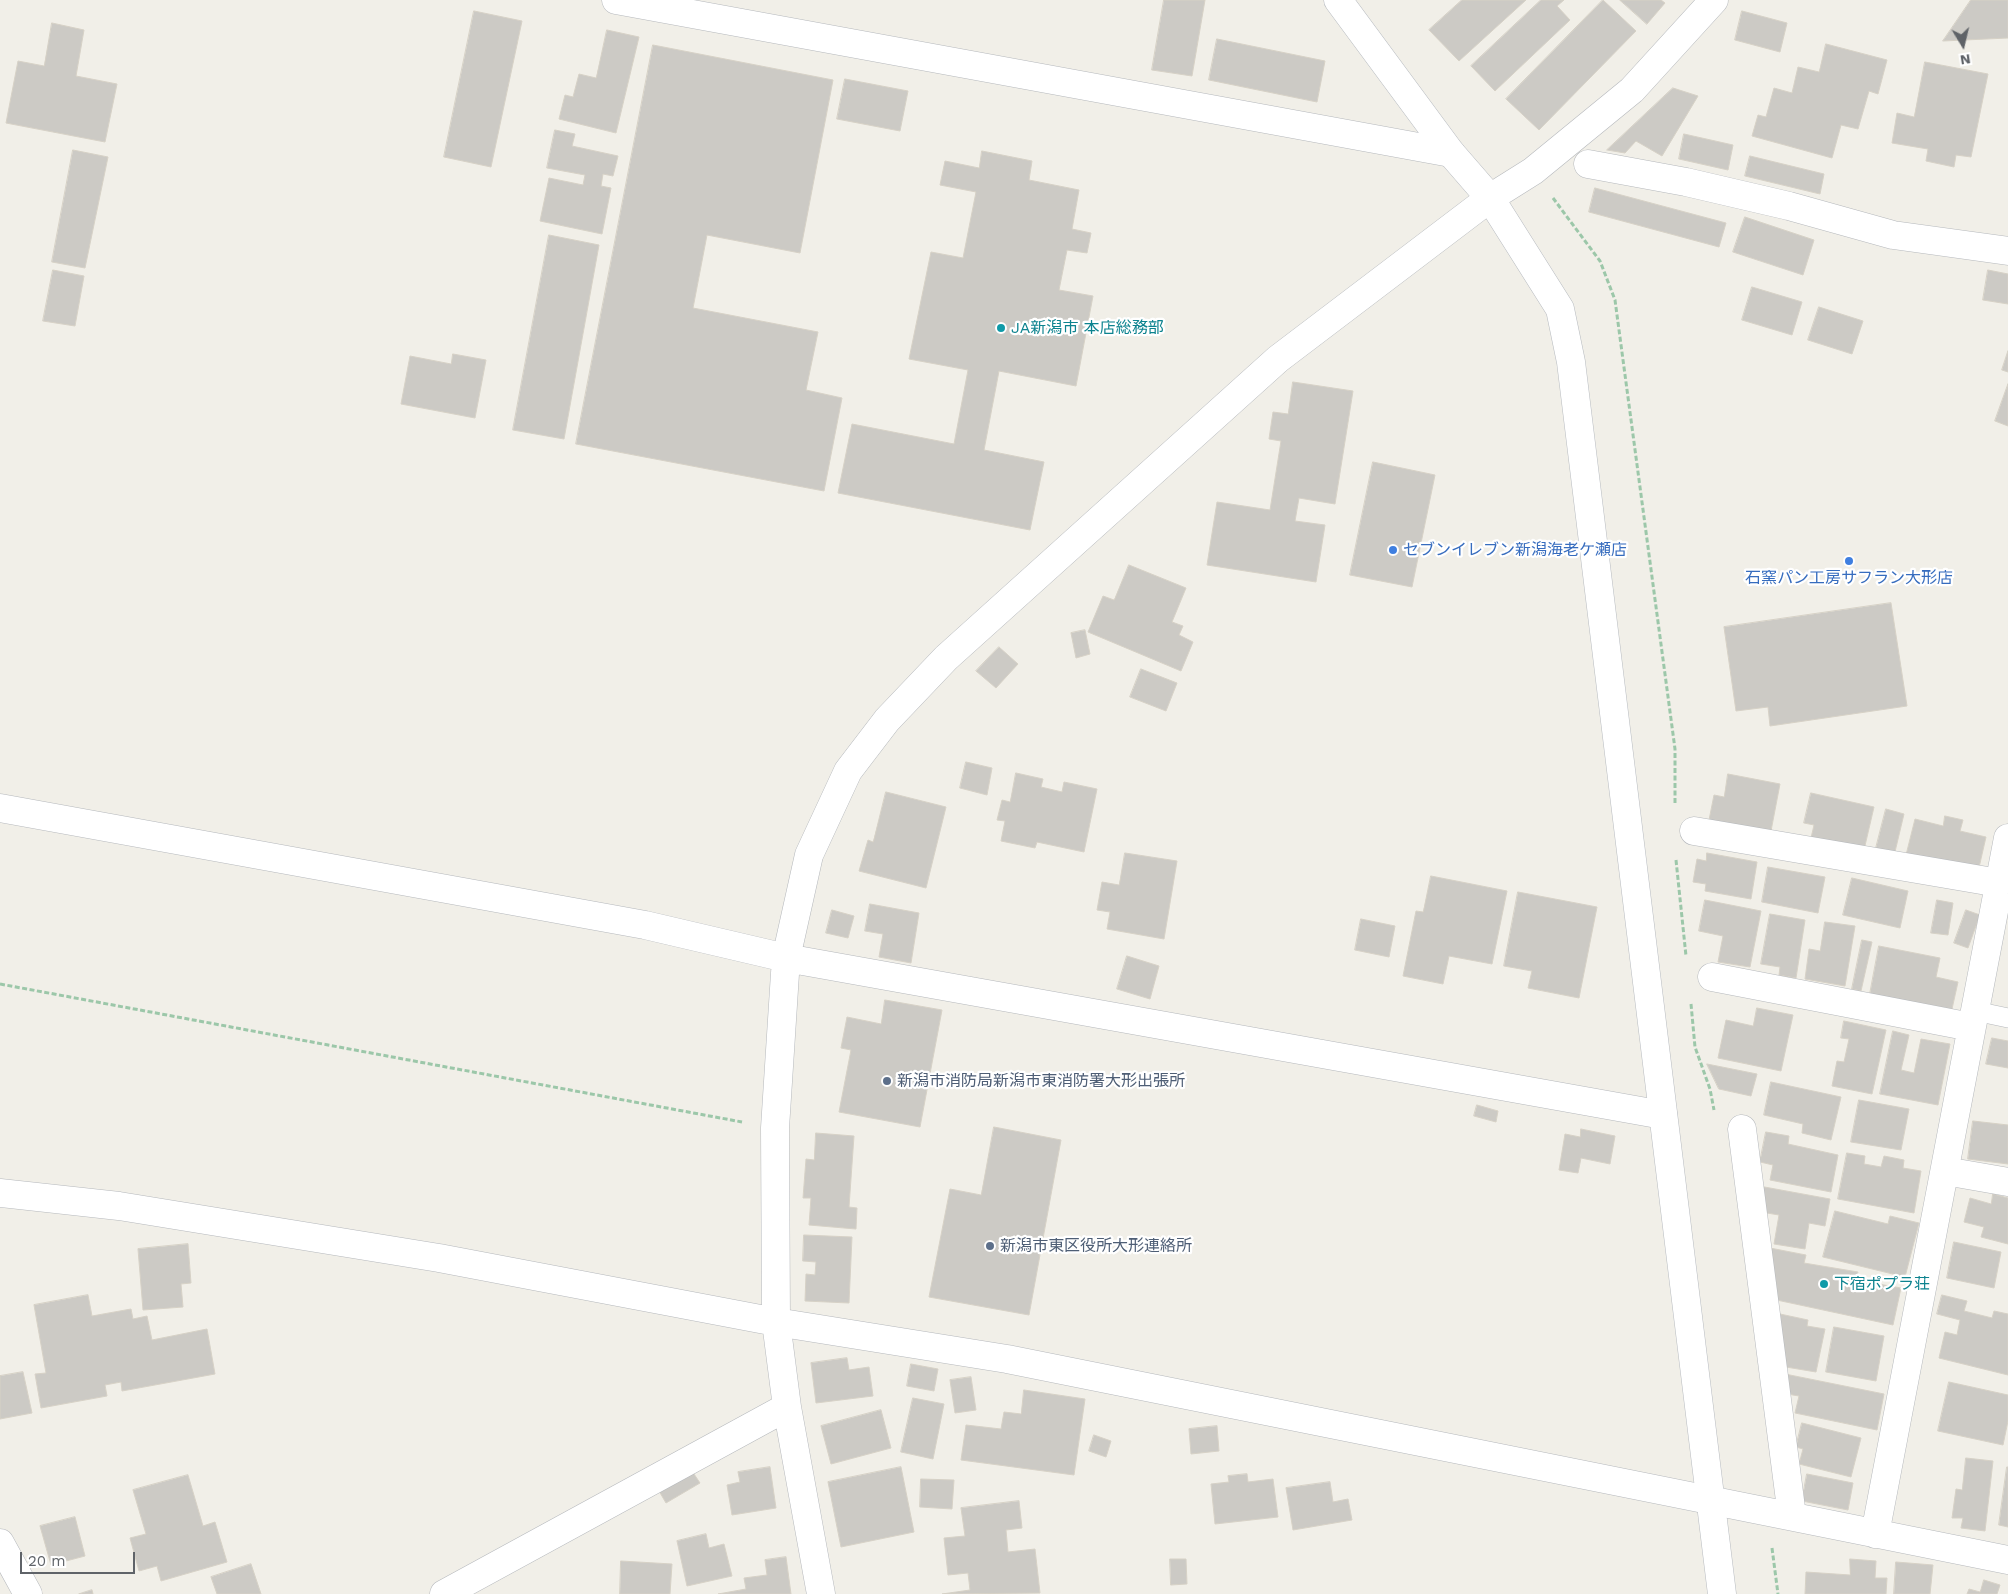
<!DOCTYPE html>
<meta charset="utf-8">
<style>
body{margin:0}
#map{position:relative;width:2008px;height:1594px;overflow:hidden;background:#f1efe8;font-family:"Work Sans",sans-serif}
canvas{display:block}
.north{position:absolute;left:1938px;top:20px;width:50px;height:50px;-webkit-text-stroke:4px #fff;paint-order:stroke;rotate:171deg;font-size:14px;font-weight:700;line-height:20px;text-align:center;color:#5f6368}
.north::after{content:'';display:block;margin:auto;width:18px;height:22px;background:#5f6368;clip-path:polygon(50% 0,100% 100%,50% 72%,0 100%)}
.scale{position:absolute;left:20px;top:1552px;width:115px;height:22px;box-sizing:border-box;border:2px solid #5f6368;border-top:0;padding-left:6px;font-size:15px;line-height:18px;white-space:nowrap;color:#5f6368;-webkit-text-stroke:4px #fff;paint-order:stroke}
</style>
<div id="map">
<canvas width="2008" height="1594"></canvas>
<div class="north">N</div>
<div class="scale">20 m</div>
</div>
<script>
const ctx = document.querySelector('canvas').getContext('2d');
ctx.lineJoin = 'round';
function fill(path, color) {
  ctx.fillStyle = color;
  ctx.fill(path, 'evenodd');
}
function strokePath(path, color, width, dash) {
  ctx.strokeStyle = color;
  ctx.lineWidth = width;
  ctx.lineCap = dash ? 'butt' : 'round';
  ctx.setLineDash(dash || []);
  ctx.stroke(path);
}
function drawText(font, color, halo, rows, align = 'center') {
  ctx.font = font + ' "Work Sans","Noto Sans JP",sans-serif';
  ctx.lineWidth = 4.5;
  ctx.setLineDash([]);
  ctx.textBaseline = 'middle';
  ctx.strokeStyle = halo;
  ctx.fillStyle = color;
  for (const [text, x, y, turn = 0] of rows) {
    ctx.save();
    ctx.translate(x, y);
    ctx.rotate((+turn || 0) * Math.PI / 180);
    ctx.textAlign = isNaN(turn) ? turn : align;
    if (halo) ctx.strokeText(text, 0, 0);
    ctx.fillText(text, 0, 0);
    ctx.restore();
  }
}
const building = new Path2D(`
 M 1164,0 L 1205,0 L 1192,76 L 1152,70 Z
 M 1462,0 L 1526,0 L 1459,61 L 1429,30 Z
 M 1541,0 L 1564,0 L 1557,6 L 1570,20 L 1495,91 L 1471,66 Z
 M 1603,0 L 1636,31 L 1539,130 L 1506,99 Z
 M 1620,0 L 1661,0 L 1665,3 L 1647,24 Z
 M 1971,0 L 2008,0 L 2008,38 L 1943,41 Z
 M 474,11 L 522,21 L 491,167 L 444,157 Z
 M 1742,11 L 1787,23 L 1780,52 L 1735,40 Z
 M 52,23 L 84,30 L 76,76 L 117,84 L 105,142 L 6,123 L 18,61 L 44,66 Z
 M 607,30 L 639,37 L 616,133 L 559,119 L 565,95 L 573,97 L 579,74 L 596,78 Z
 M 1217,39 L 1325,61 L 1317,102 L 1209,80 Z
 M 1826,44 L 1887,60 L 1878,94 L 1869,91 L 1858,129 L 1841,125 L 1832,158 L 1752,136 L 1758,115 L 1766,117 L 1774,88 L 1792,93 L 1798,67 L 1819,72 Z
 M 653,45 L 833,80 L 800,253 L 707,235 L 693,308 L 818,332 L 806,390 L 842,398 L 824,491 L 576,444 Z
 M 1925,62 L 1988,74 L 1971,157 L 1956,155 L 1954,167 L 1926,161 L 1928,149 L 1892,143 L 1897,113 L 1914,117 Z
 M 845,79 L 908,91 L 900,131 L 837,119 Z
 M 1673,88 L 1698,96 L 1662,156 L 1636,141 L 1625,153 L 1607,150 Z
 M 555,130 L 575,134 L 572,146 L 618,156 L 613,176 L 603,174 L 601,186 L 611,188 L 602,234 L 540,221 L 549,178 L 583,185 L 585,175 L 547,168 Z
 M 1684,134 L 1733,145 L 1728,170 L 1679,159 Z
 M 73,150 L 108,157 L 85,268 L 52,262 Z
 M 982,151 L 1032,161 L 1029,180 L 1079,190 L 1072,229 L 1091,233 L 1087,253 L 1067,250 L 1059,290 L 1093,296 L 1076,386 L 999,371 L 984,450 L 1044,462 L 1030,530 L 838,493 L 852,424 L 954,444 L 968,370 L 909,359 L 931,252 L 963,258 L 976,192 L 940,185 L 945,161 L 979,168 Z
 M 1750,156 L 1824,174 L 1820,194 L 1745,176 Z
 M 1595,188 L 1726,223 L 1719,247 L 1589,212 Z
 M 1745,217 L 1814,240 L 1803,275 L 1733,252 Z
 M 549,235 L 599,245 L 564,439 L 513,430 Z
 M 53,270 L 84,276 L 75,326 L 43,321 Z
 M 1988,270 L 2008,274 L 2008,304 L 1983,300 Z
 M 1752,287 L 1802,302 L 1792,335 L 1742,320 Z
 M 1819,307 L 1863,321 L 1852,354 L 1808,340 Z
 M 2008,351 L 2008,372 L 2002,370 Z
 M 453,354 L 486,360 L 475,418 L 401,404 L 410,356 L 451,364 Z
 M 1293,382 L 1353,391 L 1335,504 L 1299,498 L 1295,521 L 1325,525 L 1316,582 L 1207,565 L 1217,502 L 1270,510 L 1281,441 L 1269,439 L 1273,412 L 1288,414 Z
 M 2008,384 L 2008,426 L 1995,421 Z
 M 1373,462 L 1435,475 L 1412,587 L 1350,575 Z
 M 1129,565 L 1186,588 L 1172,622 L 1183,626 L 1179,635 L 1193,642 L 1181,671 L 1088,632 L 1103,596 L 1114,600 Z
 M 1891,603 L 1907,706 L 1770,726 L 1768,707 L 1736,711 L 1724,627 Z
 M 1085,630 L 1090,654 L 1076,658 L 1071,633 Z
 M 999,647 L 1018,664 L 996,688 L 976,671 Z
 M 1141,669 L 1177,683 L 1166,711 L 1130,697 Z
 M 966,762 L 992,768 L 987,795 L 960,788 Z
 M 1016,773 L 1043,779 L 1041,787 L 1062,792 L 1064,782 L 1097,789 L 1084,852 L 1037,842 L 1035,848 L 1001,841 L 1005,821 L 997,820 L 1002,800 L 1010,802 Z
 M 1728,774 L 1780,784 L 1771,831 L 1709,820 L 1714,795 L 1724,797 Z
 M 886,792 L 946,807 L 926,888 L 859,871 L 868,840 L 873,842 Z
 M 1811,793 L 1874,807 L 1864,850 L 1811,838 L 1814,825 L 1804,823 Z
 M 1886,809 L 1904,814 L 1894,856 L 1875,852 Z
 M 1945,816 L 1963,820 L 1960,831 L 1986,837 L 1978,872 L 1906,855 L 1915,819 L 1943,826 Z
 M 1125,853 L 1177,861 L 1164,939 L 1107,929 L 1110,912 L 1097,910 L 1102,882 L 1119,885 Z
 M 1707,853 L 1757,862 L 1751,899 L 1705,891 L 1706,884 L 1693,882 L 1697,859 L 1706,861 Z
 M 1768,867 L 1825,877 L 1818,913 L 1762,902 Z
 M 1431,876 L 1507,891 L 1492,964 L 1449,956 L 1443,984 L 1403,976 L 1416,911 L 1423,912 Z
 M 1852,878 L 1908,891 L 1900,928 L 1843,915 Z
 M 1518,892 L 1597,907 L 1579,998 L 1528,988 L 1532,971 L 1504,966 Z
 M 1705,900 L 1761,911 L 1750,967 L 1718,962 L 1723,936 L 1699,931 Z
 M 1937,900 L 1953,903 L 1948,935 L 1931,933 Z
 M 870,904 L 919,913 L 911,963 L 879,957 L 883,934 L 865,931 Z
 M 832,910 L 854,916 L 848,938 L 826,933 Z
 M 1966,910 L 1980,915 L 1968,948 L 1954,943 Z
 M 1770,914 L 1805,920 L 1796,978 L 1779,975 L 1780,967 L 1761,964 Z
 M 1361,919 L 1395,926 L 1389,957 L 1355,950 Z
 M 1825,922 L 1855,926 L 1845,986 L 1805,979 L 1809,949 L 1820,951 Z
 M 1862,940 L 1872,942 L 1861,991 L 1852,989 Z
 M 1879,946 L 1940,958 L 1936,977 L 1958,982 L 1952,1009 L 1870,994 Z
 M 1127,956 L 1159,966 L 1150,999 L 1117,989 Z
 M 885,1000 L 942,1010 L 920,1127 L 839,1112 L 851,1050 L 841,1048 L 847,1017 L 881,1024 Z
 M 1757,1008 L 1793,1015 L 1781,1071 L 1718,1058 L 1726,1020 L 1753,1026 Z
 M 1844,1021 L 1886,1030 L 1872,1094 L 1832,1086 L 1837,1061 L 1844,1062 L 1849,1039 L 1841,1038 Z
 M 1893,1031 L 1909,1035 L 1901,1070 L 1914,1073 L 1921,1039 L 1950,1044 L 1938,1105 L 1880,1094 Z
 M 1992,1038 L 2008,1041 L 2008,1068 L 1986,1064 Z
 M 1707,1064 L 1757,1074 L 1751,1096 L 1719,1089 Z
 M 1771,1082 L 1841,1097 L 1831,1140 L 1802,1133 L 1803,1124 L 1764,1115 Z
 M 1859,1100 L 1909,1109 L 1901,1150 L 1851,1142 Z
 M 1477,1105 L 1498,1111 L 1496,1122 L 1474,1116 Z
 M 1973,1121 L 2008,1125 L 2008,1164 L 1968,1159 Z
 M 994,1127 L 1061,1140 L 1029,1315 L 929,1297 L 950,1189 L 981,1195 Z
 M 1581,1129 L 1615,1136 L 1610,1164 L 1581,1158 L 1578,1173 L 1559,1170 L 1565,1134 L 1580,1137 Z
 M 1766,1132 L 1789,1136 L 1788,1144 L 1838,1155 L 1831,1192 L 1770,1180 L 1773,1165 L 1760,1162 Z
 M 816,1133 L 854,1136 L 849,1207 L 857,1208 L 856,1229 L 809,1225 L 811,1198 L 803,1198 L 806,1159 L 814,1160 Z
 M 1847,1153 L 1865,1156 L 1864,1164 L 1881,1167 L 1884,1156 L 1904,1160 L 1903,1168 L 1921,1171 L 1914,1213 L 1838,1199 Z
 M 1759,1186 L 1830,1199 L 1825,1226 L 1809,1223 L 1805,1249 L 1774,1244 L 1779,1215 L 1755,1211 Z
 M 1993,1194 L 2008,1198 L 2008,1244 L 1981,1237 L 1984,1227 L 1964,1222 L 1970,1198 L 1991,1204 Z
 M 1835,1211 L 1888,1224 L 1890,1216 L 1919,1223 L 1905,1277 L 1823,1257 Z
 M 804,1235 L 852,1237 L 849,1303 L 805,1301 L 806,1274 L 815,1275 L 816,1262 L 803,1261 Z
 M 1954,1242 L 2001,1252 L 1994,1288 L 1947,1278 Z
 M 188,1244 L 191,1283 L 181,1284 L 183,1307 L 143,1310 L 138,1249 Z
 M 1770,1248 L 1806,1255 L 1804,1263 L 1858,1272 L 1856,1280 L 1901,1288 L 1893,1325 L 1772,1299 Z
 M 88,1295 L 92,1316 L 131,1309 L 133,1319 L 147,1316 L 152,1340 L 207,1329 L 215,1374 L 122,1391 L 121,1382 L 105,1385 L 107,1396 L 41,1408 L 35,1374 L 46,1373 L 34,1305 Z
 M 1942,1295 L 1967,1301 L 1964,1311 L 1992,1318 L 1994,1311 L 2008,1314 L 2008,1375 L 1939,1358 L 1945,1332 L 1957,1335 L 1960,1320 L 1937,1314 Z
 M 1780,1314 L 1808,1320 L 1807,1326 L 1825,1329 L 1816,1372 L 1780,1366 L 1773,1351 Z
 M 1834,1327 L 1884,1336 L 1876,1381 L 1826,1372 Z
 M 847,1358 L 849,1370 L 869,1367 L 873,1396 L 816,1403 L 811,1363 Z
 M 911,1364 L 938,1369 L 934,1391 L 907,1386 Z
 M 23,1372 L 32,1413 L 0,1419 L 0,1376 Z
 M 1785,1374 L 1884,1394 L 1877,1430 L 1795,1413 L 1799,1396 L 1781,1393 Z
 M 971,1377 L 976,1410 L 955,1413 L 950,1380 Z
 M 1949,1382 L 2008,1395 L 2008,1421 L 2003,1445 L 1938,1431 Z
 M 1024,1390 L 1085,1399 L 1074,1475 L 961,1460 L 966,1425 L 1001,1429 L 1004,1412 L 1021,1414 Z
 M 913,1398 L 944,1404 L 933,1459 L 901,1452 Z
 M 881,1410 L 891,1448 L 831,1464 L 821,1426 Z
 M 1802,1423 L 1861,1438 L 1851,1477 L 1799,1464 L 1803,1449 L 1796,1447 Z
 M 1217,1426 L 1219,1451 L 1191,1454 L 1189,1429 Z
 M 1094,1435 L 1111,1441 L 1106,1457 L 1089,1451 Z
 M 1966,1458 L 1993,1461 L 1985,1531 L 1961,1528 L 1963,1518 L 1952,1518 L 1956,1489 L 1962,1490 Z
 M 770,1467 L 776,1508 L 732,1515 L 727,1485 L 740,1482 L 738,1472 Z
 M 901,1467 L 914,1532 L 841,1547 L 828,1482 Z
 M 2007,1467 L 2008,1467 L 2008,1527 L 1999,1525 Z
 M 692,1471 L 700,1483 L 666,1503 L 659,1491 Z
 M 1247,1474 L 1248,1482 L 1273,1479 L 1278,1517 L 1215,1524 L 1211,1484 L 1229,1482 L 1228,1476 Z
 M 1807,1474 L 1853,1483 L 1848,1510 L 1802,1501 Z
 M 188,1475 L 203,1526 L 215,1522 L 227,1562 L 161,1581 L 157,1566 L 139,1571 L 130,1538 L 146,1534 L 133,1490 Z
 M 921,1479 L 954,1480 L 952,1509 L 920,1507 Z
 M 1330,1482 L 1333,1502 L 1348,1499 L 1352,1520 L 1293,1530 L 1286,1488 Z
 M 1019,1501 L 1022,1528 L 1006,1530 L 1008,1552 L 1035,1549 L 1040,1593 L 942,1594 L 970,1590 L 968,1573 L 948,1575 L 944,1538 L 965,1536 L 961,1508 Z
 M 75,1517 L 85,1556 L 51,1565 L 40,1526 Z
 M 706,1534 L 709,1548 L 724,1544 L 732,1576 L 687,1586 L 677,1541 Z
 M 786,1557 L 791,1594 L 718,1594 L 746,1589 L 744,1578 L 767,1575 L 765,1560 Z
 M 1170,1559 L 1186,1559 L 1187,1584 L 1171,1585 Z
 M 1850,1559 L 1876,1561 L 1875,1578 L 1887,1578 L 1886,1594 L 1805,1594 L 1806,1572 L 1850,1575 Z
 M 621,1561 L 672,1564 L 670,1594 L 620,1594 Z
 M 1896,1562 L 1933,1565 L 1930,1594 L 1894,1594 Z
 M 251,1564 L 261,1594 L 217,1594 L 211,1577 Z
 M 1984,1580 L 2000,1585 L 1997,1594 L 1967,1594 L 1969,1589 L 1980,1592 Z
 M 92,1590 L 93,1594 L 79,1594 Z`);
const path = new Path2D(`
 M 1553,198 L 1600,261 L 1615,300 L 1675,749 L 1675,804
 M 1676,860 L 1686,956
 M 0,984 L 742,1122
 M 1691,1004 L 1695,1047 L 1710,1089 L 1714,1110
 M 1772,1548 L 1778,1594`);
const lane = new Path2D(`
 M 1975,1011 L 2008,1018`);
const street = new Path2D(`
 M 616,0 L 1451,153
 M 1588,164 L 1686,182 L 1789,206 L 1893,235 L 2008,251
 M 0,808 L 645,925 L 786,958 L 1663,1115
 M 1694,831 L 1999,883
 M 1712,977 L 1971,1027
 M 1742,1129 L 1792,1516
 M 1945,1171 L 2008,1182
 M 0,1193 L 119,1206 L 439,1258 L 776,1322 L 1007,1359 L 2008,1560
 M 1875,1534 L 2008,838
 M 0,1543 L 28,1594
 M 444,1594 L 787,1407
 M 821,1594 L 787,1407 L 776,1322 L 775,1128 L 786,958 L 809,855 L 848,771 L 887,720 L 946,658 L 1278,359 L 1490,198 L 1533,171 L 1632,90 L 1714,0`);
const secondary = new Path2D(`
 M 1338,0 L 1451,153 L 1490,198 L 1560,309 L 1571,362 L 1722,1594`);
const markers = [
 [1001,328,5,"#0f9aa8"],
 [1393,550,5,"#3f7fe0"],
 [1849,561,5,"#3f7fe0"],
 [887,1081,5,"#5c6f8a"],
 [990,1246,5,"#5c6f8a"],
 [1824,1284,5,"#0f9aa8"]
];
const cultureNames = [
 ["JA新潟市 本店総務部",1011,328],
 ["下宿ポプラ荘",1834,1284]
];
const shopNames = [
 ["セブンイレブン新潟海老ケ瀬店",1403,550],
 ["石窯パン工房サフラン大形店",1849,578,"center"]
];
const serviceNames = [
 ["新潟市消防局新潟市東消防署大形出張所",897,1081],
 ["新潟市東区役所大形連絡所",1000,1246]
];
fill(building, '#cccac5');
strokePath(building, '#d6d1c6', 1);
strokePath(lane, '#b5b8bc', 20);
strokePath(street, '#b5b8bc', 29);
strokePath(secondary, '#b6babf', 29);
strokePath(path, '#9cc7a9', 3, [5, 2.5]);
strokePath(lane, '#fff', 19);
strokePath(street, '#fff', 28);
strokePath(secondary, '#fff', 28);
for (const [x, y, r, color] of markers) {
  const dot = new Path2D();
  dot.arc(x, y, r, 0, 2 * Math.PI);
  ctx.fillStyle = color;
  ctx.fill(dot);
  strokePath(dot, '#fff', 2);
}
drawText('16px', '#0d838f', '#fff', cultureNames, 'left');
drawText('16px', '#366cbe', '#fff', shopNames, 'left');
drawText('16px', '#4e5e75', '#fff', serviceNames, 'left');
</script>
